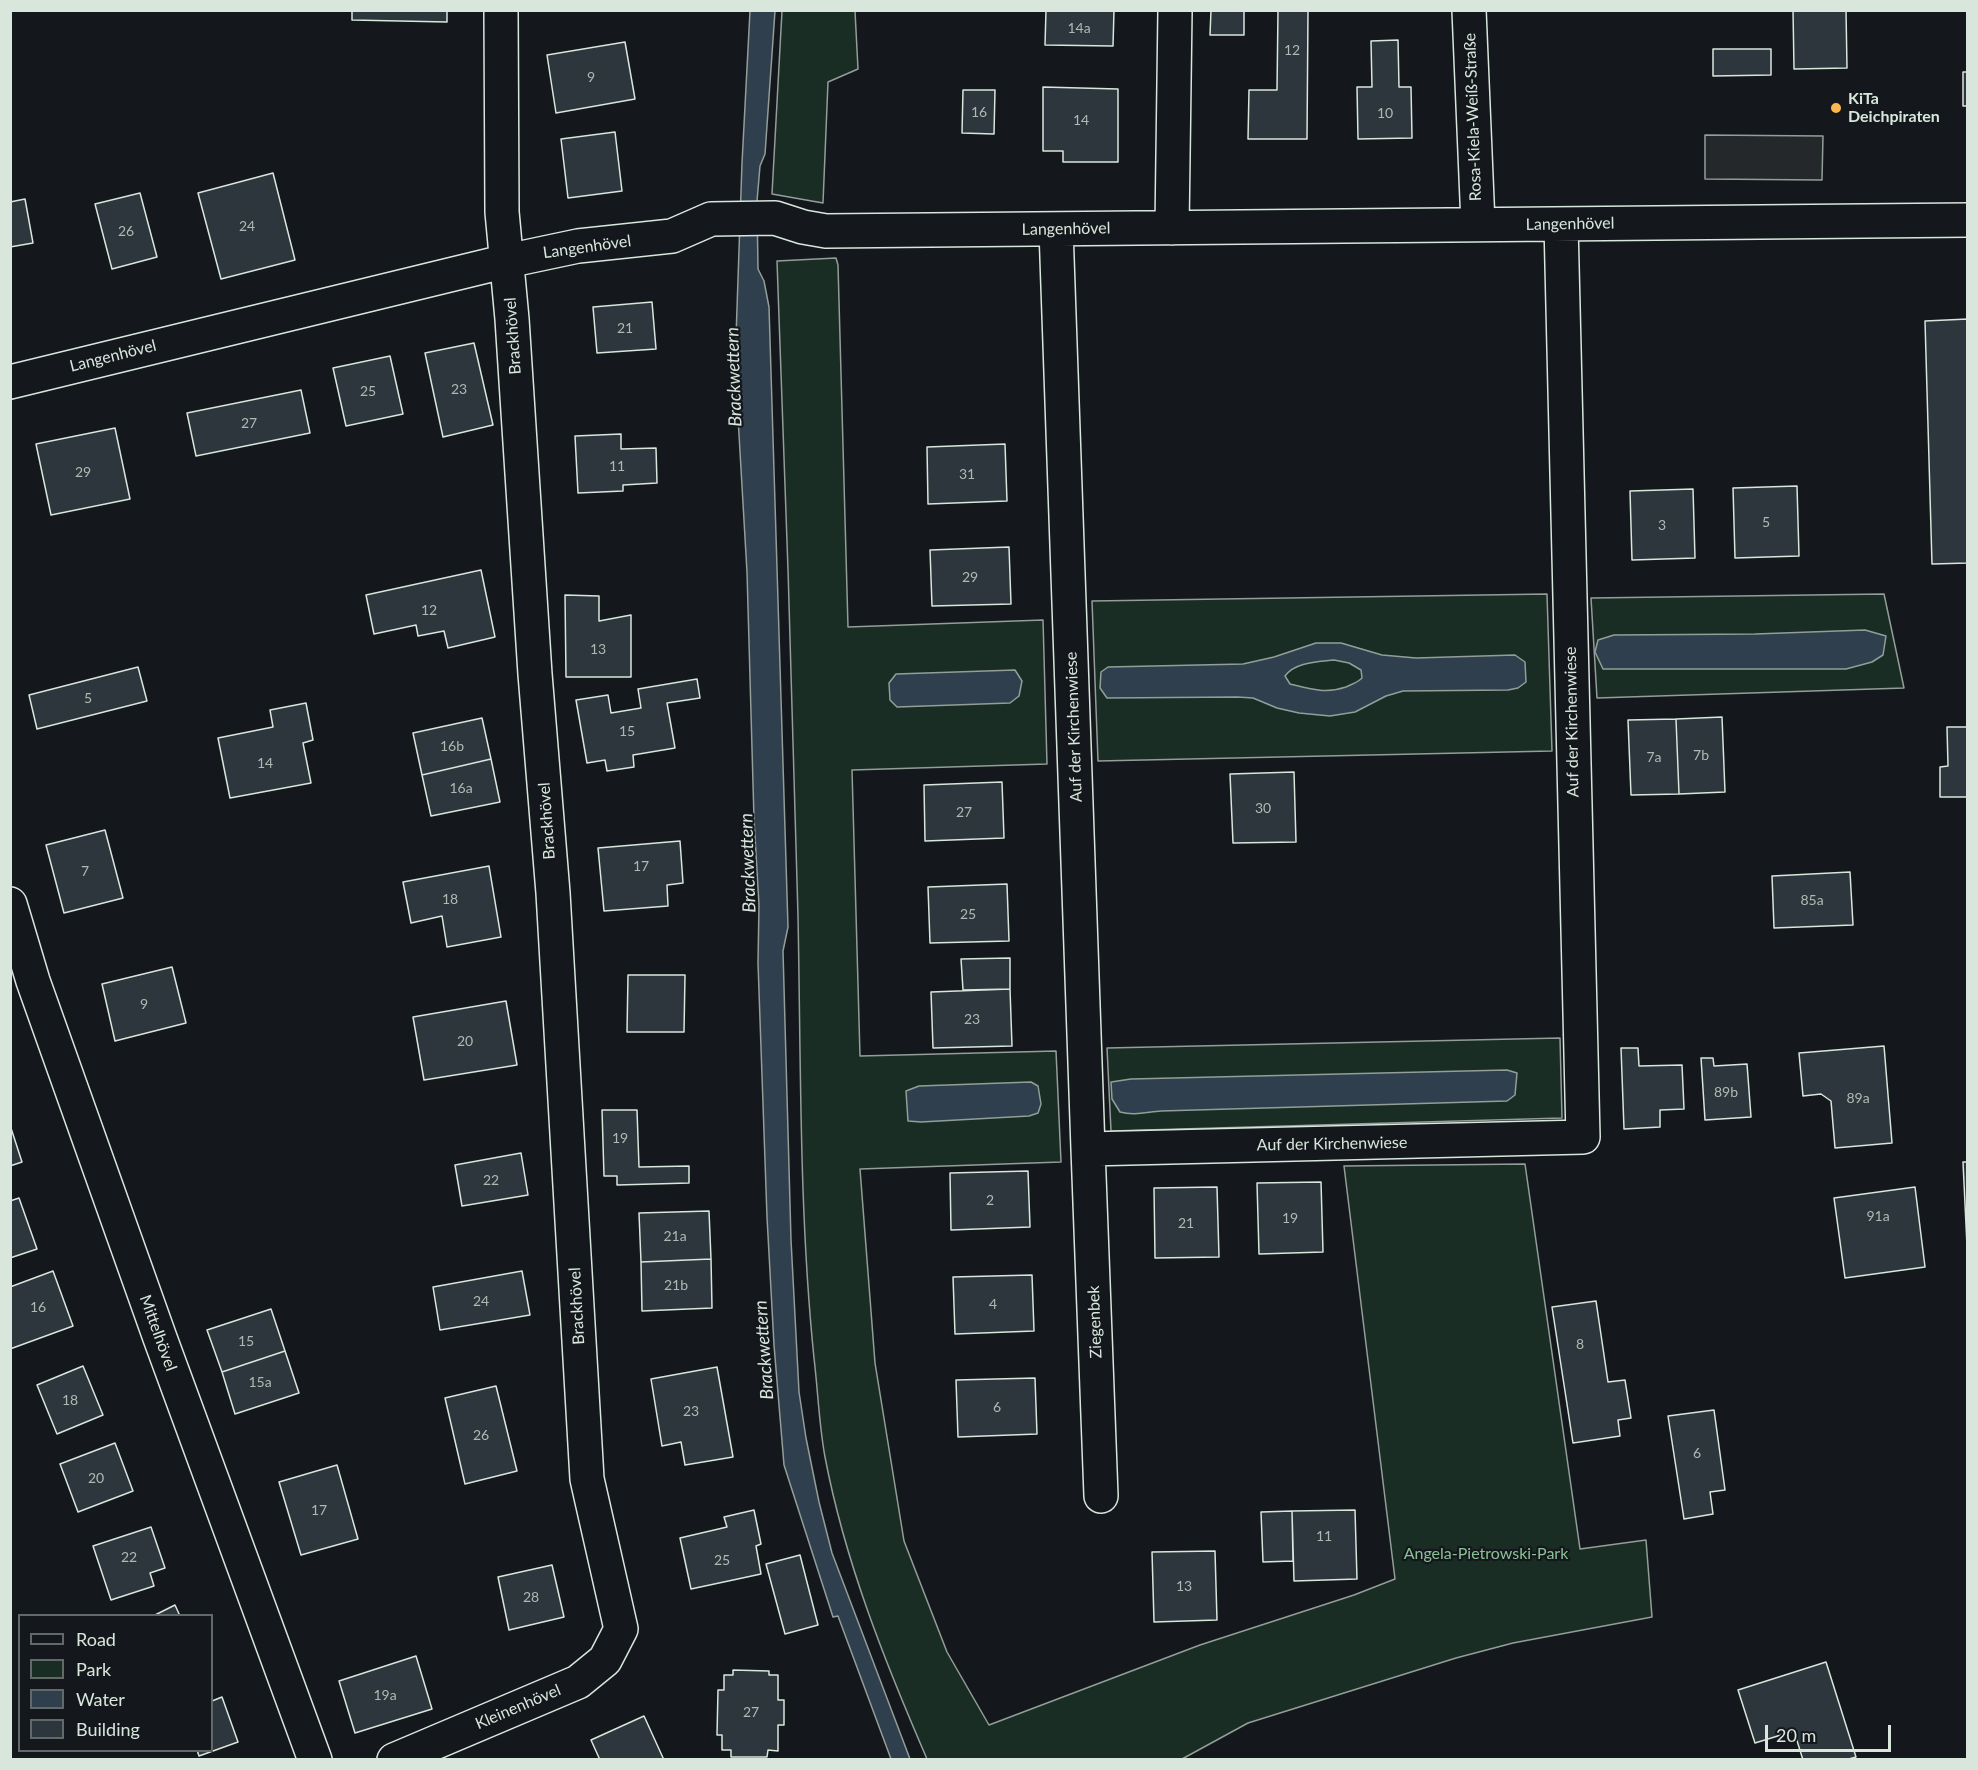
<!DOCTYPE html>
<meta charset="utf-8">
<style>
body{margin:0}
#map{position:relative;width:1978px;height:1770px;overflow:hidden;background:#14181c;font-family:Lato,sans-serif}
canvas{display:block}
.frame{position:absolute;inset:0;border:12px solid #d8e6dc;pointer-events:none}
.legend{position:absolute;left:18px;top:1614px;width:195px;height:138px;box-sizing:border-box;background:#14181c;border:2px solid #626a69;margin:0;padding:8px 10px;list-style:none;font-size:18px;color:#d8e6dc}
.legend li{display:flex;align-items:center;gap:12px;height:30px}
.legend b{width:30px;border:2px solid #626a69}
.scale{position:absolute;left:1765px;top:1725px;width:126px;height:27px;box-sizing:border-box;border:3px solid #d8e6dc;border-top:0;padding-left:8px;font-size:18px;line-height:21px;white-space:nowrap;color:#d8e6dc;-webkit-text-stroke:4px #14181c;paint-order:stroke}
</style>
<div id="map">
<canvas width="1978" height="1770"></canvas>
<div class="frame"></div>
<ul class="legend">
<li><b style="height:8px;background:#14181c"></b>Road</li>
<li><b style="height:16px;background:#1a2d24"></b>Park</li>
<li><b style="height:16px;background:#2f3f4d"></b>Water</li>
<li><b style="height:16px;background:#2c363c"></b>Building</li>
</ul>
<div class="scale">20 m</div>
</div>
<script>
const ctx = document.querySelector('canvas').getContext('2d');
ctx.lineJoin = 'round';
function fill(path, color) {
  ctx.fillStyle = color;
  ctx.fill(path, 'evenodd');
}
function strokePath(path, color, width, dash) {
  ctx.strokeStyle = color;
  ctx.lineWidth = width;
  ctx.lineCap = dash ? 'butt' : 'round';
  ctx.setLineDash(dash || []);
  ctx.stroke(path);
}
function drawText(font, color, halo, rows, align = 'center') {
  ctx.font = font + ' Lato,sans-serif';
  ctx.lineWidth = 4.5;
  ctx.setLineDash([]);
  ctx.textBaseline = 'middle';
  ctx.strokeStyle = halo;
  ctx.fillStyle = color;
  for (const [text, x, y, turn = 0] of rows) {
    ctx.save();
    ctx.translate(x, y);
    ctx.rotate((+turn || 0) * Math.PI / 180);
    ctx.textAlign = isNaN(turn) ? turn : align;
    if (halo) ctx.strokeText(text, 0, 0);
    ctx.fillText(text, 0, 0);
    ctx.restore();
  }
}
const green = new Path2D(`
 M 782,11 L 855,11 L 858,69 L 828,82 L 823,203 L 772,194 Z
 M 836,258 L 838,265 L 848,627 L 1043,620 L 1047,764 L 852,770 L 860,1056 L 1056,1051 L 1061,1162 L 860,1169 L 875,1363 L 904,1541 L 947,1652 L 989,1725 L 1200,1645 L 1354,1595 L 1395,1579 L 1344,1166 L 1525,1164 L 1580,1549 L 1646,1540 L 1652,1617 L 1513,1643 L 1456,1658 L 1248,1723 L 1182,1759 L 927,1759 C 885,1662 845,1562 825,1457 C 819,1425 818,1391 814,1358 C 799,1212 801,1064 798,916 C 793,698 785,479 777,261 Z
 M 1547,594 L 1552,751 L 1098,761 L 1092,601 Z
 M 1884,594 L 1904,688 L 1597,698 L 1591,598 Z
 M 1560,1038 L 1562,1118 L 1111,1131 L 1107,1048 Z`);
const parking = new Path2D(`
 M 1705,135 L 1823,136 L 1822,180 L 1705,179 Z`);
const water = new Path2D(`
 M 750,11 L 775,11 L 765,154 L 760,166 L 757,201 L 758,269 L 764,281 L 769,307 L 788,927 L 783,951 L 791,1240 L 799,1392 L 806,1438 L 819,1502 L 832,1553 L 910,1759 L 891,1759 L 838,1616 L 833,1617 L 784,1465 L 774,1345 L 767,1217 L 758,963 L 759,905 L 754,819 L 747,572 L 735,366 L 742,163 Z
 M 1865,630 L 1886,636 L 1883,655 L 1872,662 L 1846,669 L 1603,669 L 1595,652 L 1598,640 L 1614,635 L 1755,634 Z
 M 1316,643 L 1341,643 L 1382,655 L 1416,658 L 1515,655 L 1525,662 L 1526,682 L 1518,688 L 1508,690 L 1403,691 L 1386,696 L 1355,712 L 1330,716 L 1299,713 L 1277,708 L 1253,698 L 1237,697 L 1107,698 L 1100,688 L 1101,672 L 1108,667 L 1243,664 L 1274,657 ZM 1334,660 L 1349,663 L 1361,670 L 1362,678 C 1357,683 1352,684 1346,687 C 1326,694 1310,689 1290,684 L 1285,676 C 1295,662 1317,662 1334,660 Z
 M 1015,670 L 1022,681 L 1019,696 L 1010,703 L 897,707 L 890,700 L 889,683 L 896,674 Z
 M 1507,1070 L 1517,1073 L 1515,1095 L 1507,1101 L 1161,1111 C 1147,1112 1134,1116 1120,1112 L 1112,1099 L 1111,1082 L 1131,1079 Z
 M 1031,1082 L 1038,1086 L 1041,1104 L 1038,1113 L 1029,1116 L 921,1122 L 908,1121 L 906,1091 L 919,1086 Z`);
const building = new Path2D(`
 M 352,10 L 447,10 L 447,22 L 352,20 Z
 M 1046,10 L 1114,10 L 1113,46 L 1045,45 Z
 M 1211,10 L 1244,10 L 1244,35 L 1210,35 Z
 M 1278,10 L 1308,10 L 1307,139 L 1248,139 L 1249,90 L 1277,90 Z
 M 1793,10 L 1846,10 L 1847,68 L 1794,69 Z
 M 1398,40 L 1399,87 L 1411,87 L 1412,138 L 1358,139 L 1357,87 L 1372,87 L 1371,41 Z
 M 625,42 L 635,99 L 556,113 L 547,55 Z
 M 1713,49 L 1771,49 L 1771,75 L 1713,76 Z
 M 1963,72 L 1968,72 L 1968,106 L 1963,106 Z
 M 1043,87 L 1118,89 L 1118,162 L 1063,162 L 1063,151 L 1043,151 Z
 M 963,90 L 995,90 L 994,134 L 962,133 Z
 M 615,132 L 622,191 L 568,198 L 561,139 Z
 M 273,173 L 295,260 L 221,279 L 198,193 Z
 M 140,193 L 157,257 L 112,269 L 95,204 Z
 M 25,199 L 33,243 L 10,247 L 10,202 Z
 M 652,302 L 656,349 L 597,353 L 593,307 Z
 M 1968,319 L 1968,563 L 1932,564 L 1925,321 Z
 M 474,343 L 493,425 L 443,437 L 425,353 Z
 M 390,356 L 403,414 L 346,426 L 333,368 Z
 M 301,390 L 310,433 L 196,456 L 187,413 Z
 M 115,428 L 130,499 L 51,515 L 36,444 Z
 M 621,434 L 621,449 L 656,448 L 657,483 L 623,485 L 623,491 L 578,493 L 575,436 Z
 M 1005,444 L 1007,501 L 928,504 L 927,447 Z
 M 1797,486 L 1799,556 L 1735,558 L 1733,488 Z
 M 1693,489 L 1695,558 L 1632,560 L 1630,491 Z
 M 1009,547 L 1011,604 L 932,606 L 930,550 Z
 M 481,570 L 495,637 L 448,648 L 444,631 L 418,636 L 416,625 L 374,634 L 366,595 Z
 M 565,595 L 599,596 L 599,621 L 631,615 L 631,677 L 566,677 Z
 M 138,667 L 147,701 L 37,729 L 29,695 Z
 M 697,679 L 700,698 L 667,703 L 675,748 L 633,755 L 634,767 L 607,771 L 605,760 L 587,763 L 576,700 L 608,695 L 611,713 L 641,708 L 638,689 Z
 M 306,703 L 313,740 L 303,743 L 311,783 L 230,798 L 218,738 L 273,727 L 270,710 Z
 M 1722,717 L 1725,792 L 1679,794 L 1676,719 Z
 M 482,718 L 491,759 L 422,775 L 413,733 Z
 M 1676,719 L 1679,794 L 1631,795 L 1628,720 Z
 M 1947,727 L 1968,727 L 1968,797 L 1940,797 L 1940,767 L 1948,766 Z
 M 491,759 L 500,802 L 431,816 L 422,775 Z
 M 1294,772 L 1296,842 L 1233,843 L 1230,774 Z
 M 1002,782 L 1004,838 L 925,841 L 924,785 Z
 M 105,830 L 123,898 L 64,913 L 46,845 Z
 M 680,841 L 683,883 L 667,885 L 668,906 L 604,911 L 598,848 Z
 M 489,866 L 501,937 L 447,947 L 442,916 L 411,923 L 403,882 Z
 M 1850,872 L 1853,925 L 1774,928 L 1772,876 Z
 M 1007,884 L 1009,941 L 930,943 L 928,887 Z
 M 1010,958 L 1010,989 L 963,990 L 961,959 Z
 M 172,967 L 186,1023 L 115,1041 L 102,984 Z
 M 628,975 L 685,975 L 684,1032 L 627,1032 Z
 M 1010,989 L 1012,1046 L 933,1048 L 931,992 Z
 M 506,1001 L 517,1065 L 424,1080 L 413,1017 Z
 M 1884,1046 L 1892,1143 L 1835,1148 L 1831,1101 L 1821,1094 L 1803,1096 L 1799,1053 Z
 M 1621,1048 L 1638,1048 L 1639,1066 L 1682,1065 L 1684,1109 L 1660,1110 L 1660,1127 L 1624,1129 Z
 M 1701,1058 L 1713,1058 L 1714,1066 L 1747,1064 L 1751,1117 L 1705,1120 Z
 M 602,1110 L 637,1110 L 639,1167 L 689,1166 L 689,1183 L 617,1185 L 617,1176 L 604,1176 Z
 M 10,1125 L 22,1162 L 10,1166 Z
 M 521,1153 L 528,1195 L 462,1206 L 455,1165 Z
 M 1963,1162 L 1968,1162 L 1968,1267 Z
 M 1028,1171 L 1030,1227 L 951,1230 L 950,1173 Z
 M 1321,1182 L 1323,1252 L 1259,1254 L 1257,1183 Z
 M 1217,1187 L 1219,1257 L 1155,1258 L 1154,1188 Z
 M 1915,1187 L 1925,1267 L 1845,1278 L 1834,1198 Z
 M 19,1198 L 37,1249 L 10,1258 L 10,1201 Z
 M 709,1211 L 711,1259 L 641,1262 L 639,1213 Z
 M 711,1259 L 712,1308 L 642,1311 L 641,1262 Z
 M 53,1271 L 73,1326 L 10,1349 L 10,1287 Z
 M 522,1271 L 530,1315 L 440,1330 L 433,1287 Z
 M 1032,1275 L 1034,1331 L 955,1334 L 953,1277 Z
 M 1596,1301 L 1608,1382 L 1625,1380 L 1631,1418 L 1618,1420 L 1620,1436 L 1573,1443 L 1552,1307 Z
 M 271,1309 L 285,1351 L 222,1372 L 207,1330 Z
 M 285,1351 L 299,1393 L 235,1414 L 222,1372 Z
 M 83,1366 L 103,1415 L 57,1434 L 37,1385 Z
 M 717,1367 L 733,1457 L 685,1465 L 681,1442 L 662,1446 L 651,1379 Z
 M 1035,1378 L 1037,1434 L 958,1437 L 956,1380 Z
 M 496,1386 L 517,1471 L 465,1484 L 445,1398 Z
 M 1714,1410 L 1725,1490 L 1710,1492 L 1713,1514 L 1684,1519 L 1668,1416 Z
 M 115,1443 L 133,1491 L 78,1512 L 60,1464 Z
 M 337,1465 L 358,1539 L 301,1555 L 279,1482 Z
 M 754,1510 L 761,1544 L 756,1546 L 761,1574 L 691,1589 L 680,1538 L 727,1527 L 724,1517 Z
 M 1355,1510 L 1357,1579 L 1294,1581 L 1292,1511 Z
 M 1292,1511 L 1293,1561 L 1263,1562 L 1261,1512 Z
 M 151,1527 L 165,1568 L 150,1573 L 154,1586 L 111,1600 L 93,1546 Z
 M 1215,1551 L 1217,1620 L 1154,1622 L 1152,1552 Z
 M 800,1555 L 818,1625 L 785,1634 L 766,1564 Z
 M 552,1565 L 564,1617 L 509,1630 L 498,1577 Z
 M 175,1605 L 180,1616 L 153,1616 Z
 M 416,1656 L 432,1709 L 355,1733 L 339,1681 Z
 M 1826,1662 L 1856,1757 L 1845,1760 L 1803,1760 L 1794,1731 L 1755,1743 L 1738,1690 Z
 M 733,1670 L 769,1671 L 769,1675 L 778,1675 L 778,1700 L 784,1700 L 784,1725 L 778,1725 L 778,1751 L 768,1750 L 767,1757 L 731,1757 L 731,1750 L 722,1750 L 722,1735 L 717,1735 L 718,1690 L 724,1690 L 724,1675 L 733,1675 Z
 M 222,1697 L 238,1742 L 199,1756 L 197,1750 L 212,1750 L 212,1701 Z
 M 644,1716 L 664,1760 L 600,1760 L 591,1740 Z`);
const minor = new Path2D(`
 M 1469,10 L 1478,224
 M 1172,228 L 1175,10
 M 1056,229 L 1088,1149 L 1583,1137 L 1561,224
 M 10,382 L 507,261 L 578,246 L 672,236 L 711,219 L 775,218 L 803,227 L 826,231 L 1968,220
 M 10,904 L 33,981 L 160,1338 L 315,1760
 M 1088,1149 L 1101,1496
 M 394,1760 L 578,1682 L 605,1660 L 621,1629 L 587,1479 L 553,893 L 535,674 L 512,319 L 502,212 L 501,10`);
const markers = [
 [1836,108,6,"#ffb74d"]
];
const numberNames = [
 ["14a",1079,28],
 ["12",1292,50],
 ["9",591,77],
 ["16",979,112],
 ["10",1385,113],
 ["14",1081,120],
 ["24",247,226],
 ["26",126,231],
 ["21",625,328],
 ["23",459,389],
 ["25",368,391],
 ["27",249,423],
 ["11",617,466],
 ["29",83,472],
 ["31",967,474],
 ["5",1766,522],
 ["3",1662,525],
 ["29",970,577],
 ["12",429,610],
 ["13",598,649],
 ["5",88,698],
 ["15",627,731],
 ["16b",452,746],
 ["7b",1701,755],
 ["7a",1654,757],
 ["14",265,763],
 ["16a",461,788],
 ["30",1263,808],
 ["27",964,812],
 ["17",641,866],
 ["7",85,871],
 ["18",450,899],
 ["85a",1812,900],
 ["25",968,914],
 ["9",144,1004],
 ["23",972,1019],
 ["20",465,1041],
 ["89b",1726,1092],
 ["89a",1858,1098],
 ["19",620,1138],
 ["22",491,1180],
 ["2",990,1200],
 ["91a",1878,1216],
 ["19",1290,1218],
 ["21",1186,1223],
 ["21a",675,1236],
 ["21b",676,1285],
 ["24",481,1301],
 ["4",993,1304],
 ["16",38,1307],
 ["15",246,1341],
 ["8",1580,1344],
 ["15a",260,1382],
 ["18",70,1400],
 ["6",997,1407],
 ["23",691,1411],
 ["26",481,1435],
 ["6",1697,1453],
 ["20",96,1478],
 ["17",319,1510],
 ["11",1324,1536],
 ["22",129,1557],
 ["25",722,1560],
 ["13",1184,1586],
 ["28",531,1597],
 ["19a",385,1695],
 ["27",751,1712]
];
const poiNames = [
 ["KiTa",1848,99],
 ["Deichpiraten",1848,117]
];
const streetNames = [
 ["Rosa-Kiela-Weiß-Straße",1473,117,-92],
 ["Langenhövel",1570,224,-1],
 ["Langenhövel",1066,229,-1],
 ["Langenhövel",587,247,-8],
 ["Brackhövel",513,336,-94],
 ["Langenhövel",113,356,-14],
 ["Auf der Kirchenwiese",1572,722,-91],
 ["Auf der Kirchenwiese",1074,727,-92],
 ["Brackhövel",547,821,-94],
 ["Auf der Kirchenwiese",1332,1144,-1],
 ["Brackhövel",577,1306,-93],
 ["Ziegenbek",1095,1322,-92],
 ["Mittelhövel",158,1333,70],
 ["Kleinenhövel",518,1707,-23]
];
const parkNames = [
 ["Angela-Pietrowski-Park",1486,1554]
];
const waterNames = [
 ["Brackwettern",734,377,-92],
 ["Brackwettern",748,863,-92],
 ["Brackwettern",764,1350,-94]
];
fill(green, '#1a2d24');
strokePath(green, '#939e99', 1.5);
fill(parking, '#24282b');
strokePath(parking, '#939e99', 1.5);
fill(water, '#2f3f4d');
strokePath(water, '#939e99', 1.5);
fill(building, '#2c363c');
strokePath(building, '#d8e6dc', 1.5);
strokePath(minor, '#d8e6dc', 36);
strokePath(minor, '#14181c', 33);
for (const [x, y, r, color] of markers) {
  const dot = new Path2D();
  dot.arc(x, y, r, 0, 2 * Math.PI);
  ctx.fillStyle = color;
  ctx.fill(dot);
  strokePath(dot, '#14181c', 2);
}
drawText('14px', '#adbab4', null, numberNames);
drawText('bold 16px', '#d8e6dc', '#14181c', poiNames, 'left');
drawText('16px', '#d8e6dc', '#14181c', streetNames);
drawText('16px', '#8ac095', '#14181c', parkNames);
drawText('italic 18px', '#d8e6dc', '#14181c', waterNames);
</script>
